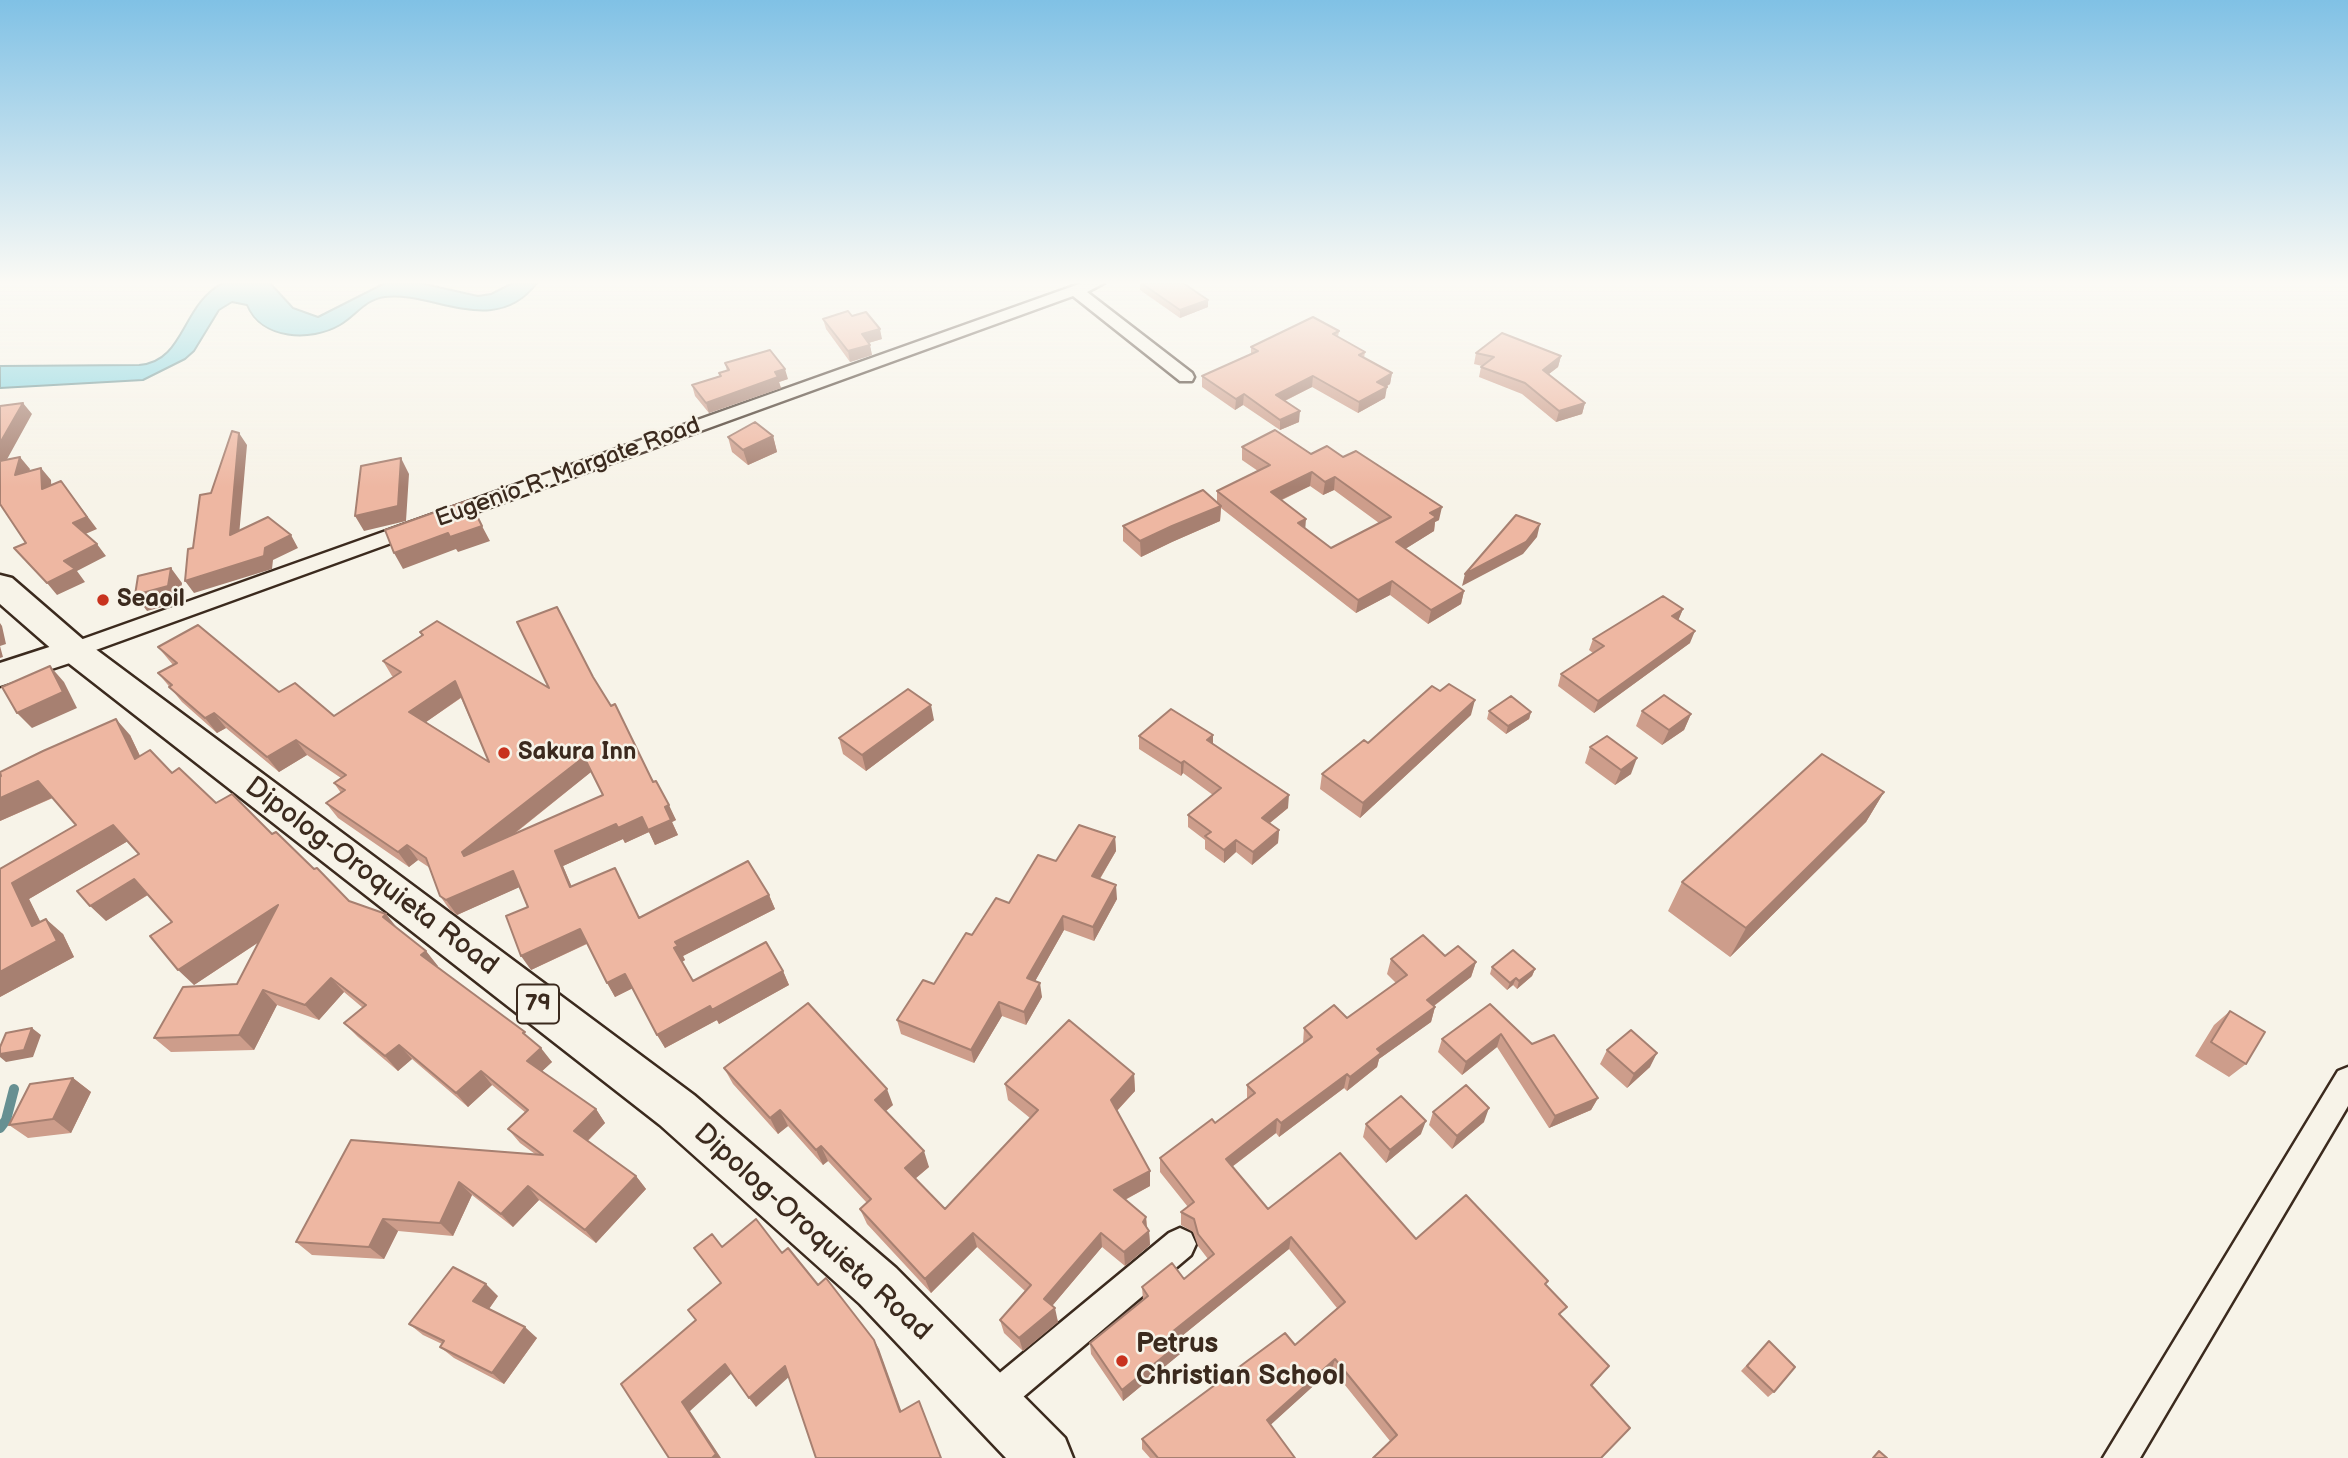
<!DOCTYPE html>
<style>
body{margin:0}
canvas{display:block;background:#f7f3e8}
</style>
<canvas width="2348" height="1458"></canvas>
<script>
const ctx = document.querySelector('canvas').getContext('2d');
ctx.lineJoin = 'round';
function fill(path, color) {
  ctx.fillStyle = color;
  ctx.fill(path, 'evenodd');
}
function strokePath(path, color, width, dash) {
  ctx.strokeStyle = color;
  ctx.lineWidth = width;
  ctx.lineCap = dash ? 'butt' : 'round';
  ctx.setLineDash(dash || []);
  ctx.stroke(path);
}
function drawText(font, color, halo, rows, align = 'center') {
  ctx.font = font + ' "Balsamiq Sans",sans-serif';
  ctx.lineWidth = 5;
  ctx.setLineDash([]);
  ctx.textBaseline = 'middle';
  ctx.strokeStyle = halo;
  ctx.fillStyle = color;
  for (const [text, x, y, turn = 0] of rows) {
    ctx.save();
    ctx.translate(x, y);
    ctx.rotate((+turn || 0) * Math.PI / 180);
    ctx.textAlign = isNaN(turn) ? turn : align;
    if (halo) ctx.strokeText(text, 0, 0);
    ctx.fillText(text, 0, 0);
    ctx.restore();
  }
}
const water = new Path2D(`
 M 223,283 L 270,283 L 293,308 L 318,317 L 385,283 L 420,283 L 478,296 L 491,294 L 513,283 L 537,283 C 495,339 432,291 385,297 C 364,300 357,315 340,325 C 311,342 261,340 247,305 L 232,302 L 219,310 L 194,351 L 185,359 L 143,380 L 0,388 L 0,366 L 139,365 C 185,362 181,304 223,283 Z`);
const stream = new Path2D(`
 M 0,1128 L 6,1120 L 14,1089`);
const street = new Path2D(`
 M 1082,283 L 1104,283 L 1087,292 L 1192,373 L 1194,377 L 1192,381 L 1180,381 L 1073,296 L 82,655 L 66,655 L 63,650 L 66,645 Z
 M 2348,1067 L 2348,1106 L 2140,1458 L 2103,1458 L 2338,1071 Z
 M 1180,1228 L 1191,1233 L 1196,1244 L 1191,1255 L 1003,1414 L 991,1419 L 979,1414 L 974,1402 L 979,1390 L 1169,1233 Z`);
const secondary = new Path2D(`
 M 74,639 L 85,642 L 90,650 L 85,658 L 0,686 L 0,663 Z`);
const primary = new Path2D(`
 M 0,575 L 12,578 L 86,642 L 694,1095 L 896,1268 L 1065,1438 L 1073,1458 L 1006,1458 L 860,1304 L 660,1125 L 62,658 L 0,604 Z`);
const wall = new Path2D(`
 M 1140,283 L 1208,300 L 1208,307 L 1180,318 L 1140,290 Z
 M 852,316 L 882,339 L 869,343 L 872,355 L 850,362 L 826,329 L 823,319 Z
 M 1339,331 L 1338,337 L 1365,352 L 1364,358 L 1392,373 L 1390,384 L 1386,387 L 1385,398 L 1358,413 L 1312,387 L 1285,401 L 1299,422 L 1280,430 L 1243,405 L 1235,410 L 1202,387 L 1202,376 L 1251,354 L 1251,347 Z
 M 1476,353 L 1561,356 L 1558,367 L 1549,374 L 1585,403 L 1582,414 L 1556,422 L 1522,394 L 1479,377 L 1481,367 L 1482,366 L 1474,364 Z
 M 725,363 L 788,379 L 779,382 L 781,388 L 709,413 L 695,396 L 692,385 L 720,376 L 719,373 L 727,371 Z
 M 773,436 L 777,452 L 748,465 L 732,452 L 728,437 Z
 M 1242,447 L 1311,454 L 1439,520 L 1435,522 L 1434,531 L 1405,549 L 1464,591 L 1461,604 L 1428,624 L 1390,595 L 1356,613 L 1221,508 L 1220,521 L 1172,542 L 1141,557 L 1123,541 L 1123,526 L 1217,502 L 1217,491 L 1258,471 L 1242,460 ZM 1310,486 L 1323,495 L 1334,490 L 1379,523 L 1331,548 L 1305,528 L 1282,500 Z
 M 1683,609 L 1678,620 L 1690,643 L 1594,713 L 1558,686 L 1561,674 L 1593,653 L 1589,650 L 1593,639 Z
 M 420,632 L 549,688 L 593,677 L 676,820 L 672,822 L 678,835 L 655,845 L 649,832 L 625,843 L 623,839 L 563,866 L 572,887 L 622,883 L 639,917 L 769,895 L 775,909 L 683,956 L 685,960 L 682,962 L 693,981 L 783,971 L 789,985 L 719,1024 L 717,1020 L 665,1048 L 633,988 L 615,997 L 587,944 L 531,970 L 528,907 L 519,887 L 457,915 L 450,910 L 440,896 L 430,868 L 418,860 L 409,867 L 338,818 L 326,803 L 341,793 L 334,783 L 341,778 L 307,755 L 279,772 L 226,728 L 217,733 L 182,702 L 158,673 L 173,665 L 158,647 L 279,692 L 334,716 L 394,677 L 392,676 L 383,661 L 422,636 ZM 461,698 L 489,762 L 426,722 ZM 591,772 L 603,795 L 513,835 Z
 M 1489,711 L 1531,712 L 1529,719 L 1506,734 L 1487,719 Z
 M 1642,711 L 1691,714 L 1684,730 L 1662,745 L 1636,726 Z
 M 1471,715 L 1360,818 L 1320,789 L 1322,774 L 1368,743 Z
 M 934,720 L 866,771 L 843,754 L 839,738 Z
 M 130,735 L 140,756 L 172,773 L 216,803 L 272,834 L 349,901 L 398,929 L 426,951 L 437,966 L 531,1040 L 552,1062 L 542,1071 L 596,1109 L 605,1123 L 588,1141 L 636,1176 L 646,1189 L 596,1243 L 539,1200 L 513,1227 L 472,1195 L 453,1236 L 398,1231 L 384,1259 L 312,1255 L 296,1242 L 535,1154 L 520,1143 L 508,1129 L 526,1113 L 492,1085 L 468,1107 L 412,1059 L 398,1071 L 358,1037 L 344,1023 L 363,1008 L 344,992 L 319,1020 L 277,1005 L 254,1050 L 171,1052 L 154,1038 L 237,984 L 259,942 L 194,985 L 172,922 L 148,895 L 106,921 L 139,854 L 128,841 L 29,899 L 40,922 L 63,934 L 74,957 L 0,997 L 0,869 L 76,825 L 53,798 L 0,821 L 0,777 Z
 M 1139,736 L 1213,744 L 1288,808 L 1270,823 L 1279,830 L 1278,843 L 1252,865 L 1236,852 L 1224,863 L 1205,849 L 1205,840 L 1188,827 L 1188,815 L 1213,795 L 1183,773 L 1181,776 L 1139,749 Z
 M 1590,747 L 1631,774 L 1615,785 L 1585,763 Z
 M 1884,792 L 1866,822 L 1730,957 L 1668,911 L 1682,882 Z
 M 1115,837 L 1116,851 L 1100,879 L 1117,899 L 1094,941 L 1064,930 L 1035,981 L 1042,997 L 1026,1025 L 1002,1016 L 974,1063 L 901,1034 L 897,1020 L 934,984 L 972,935 L 1056,861 Z
 M 1445,956 L 1476,962 L 1471,977 L 1434,1006 L 1435,1007 L 1431,1022 L 1379,1059 L 1377,1067 L 1347,1091 L 1344,1088 L 1279,1137 L 1276,1133 L 1232,1167 L 1268,1209 L 1416,1239 L 1546,1285 L 1561,1316 L 1609,1366 L 1600,1377 L 1390,1441 L 1332,1369 L 1270,1425 L 1295,1458 L 1150,1458 L 1142,1449 L 1142,1439 L 1295,1345 L 1337,1308 L 1289,1249 L 1177,1340 L 1180,1343 L 1180,1354 L 1123,1401 L 1091,1354 L 1090,1343 L 1143,1300 L 1142,1287 L 1184,1279 L 1208,1259 L 1198,1246 L 1193,1232 L 1181,1225 L 1181,1212 L 1188,1207 L 1160,1172 L 1160,1158 L 1215,1123 L 1247,1099 L 1247,1085 L 1303,1044 L 1304,1028 L 1347,1018 L 1396,983 L 1387,974 L 1391,959 Z
 M 1492,967 L 1535,969 L 1532,976 L 1517,989 L 1513,985 L 1507,990 L 1490,974 Z
 M 1490,1004 L 1532,1044 L 1598,1098 L 1591,1110 L 1549,1128 L 1497,1047 L 1462,1075 L 1438,1052 L 1442,1039 Z
 M 2230,1011 L 2246,1064 L 2229,1077 L 2195,1056 L 2214,1025 Z
 M 1607,1050 L 1650,1067 L 1627,1088 L 1600,1064 Z
 M 724,1068 L 893,1105 L 886,1111 L 929,1167 L 915,1179 L 945,1209 L 1030,1118 L 1008,1100 L 1005,1084 L 1134,1074 L 1135,1091 L 1117,1111 L 1150,1186 L 1125,1200 L 1146,1217 L 1147,1227 L 1149,1231 L 1150,1245 L 1125,1266 L 1102,1247 L 1052,1306 L 1058,1322 L 1023,1351 L 1004,1333 L 1000,1320 L 1025,1291 L 977,1247 L 931,1293 L 867,1224 L 860,1209 L 867,1203 L 828,1161 L 823,1165 L 788,1126 L 778,1134 L 733,1084 Z
 M 73,1078 L 91,1092 L 71,1133 L 28,1138 L 9,1125 Z
 M 1433,1112 L 1484,1122 L 1452,1149 L 1429,1125 Z
 M 1366,1124 L 1421,1134 L 1386,1163 L 1363,1137 Z
 M 498,1296 L 489,1309 L 537,1338 L 504,1384 L 454,1358 L 440,1347 L 442,1344 L 423,1335 L 409,1324 Z
 M 1769,1341 L 1774,1392 L 1768,1397 L 1741,1371 Z`);
const shadedWall = new Path2D(`
 M 1208,300 L 1208,307 L 1180,318 L 1180,310 Z
 M 880,329 L 882,339 L 864,344 L 862,334 Z
 M 870,345 L 872,355 L 850,362 L 848,351 Z
 M 1561,356 L 1558,367 L 1541,380 L 1543,370 Z
 M 785,369 L 788,379 L 779,382 L 781,388 L 709,413 L 706,403 L 775,372 Z
 M 1392,373 L 1390,384 L 1376,392 L 1377,382 Z
 M 1313,376 L 1312,387 L 1276,405 L 1276,395 Z
 M 1387,387 L 1385,398 L 1358,413 L 1359,402 Z
 M 1244,394 L 1243,405 L 1235,410 L 1236,399 Z
 M 23,403 L 32,414 L 0,472 L 0,443 Z
 M 1585,403 L 1582,414 L 1556,422 L 1559,411 Z
 M 1300,411 L 1299,422 L 1280,430 L 1280,420 Z
 M 239,433 L 247,445 L 238,547 L 230,535 Z
 M 773,436 L 777,452 L 748,465 L 743,450 Z
 M 20,457 L 30,469 L 24,487 L 15,475 Z
 M 401,458 L 409,474 L 406,521 L 364,531 L 355,516 Z
 M 41,468 L 51,480 L 52,501 L 42,489 Z
 M 1312,472 L 1310,486 L 1270,505 L 1271,492 Z
 M 1335,477 L 1334,490 L 1323,495 L 1325,482 Z
 M 61,481 L 97,529 L 83,535 L 73,523 Z
 M 1221,506 L 1220,521 L 1172,542 L 1141,557 L 1140,541 L 1172,526 Z
 M 1442,507 L 1439,520 L 1435,522 L 1434,531 L 1394,556 L 1396,542 L 1430,513 Z
 M 1306,519 L 1305,532 L 1298,523 Z
 M 1540,524 L 1537,537 L 1523,554 L 1462,586 L 1465,574 Z
 M 482,526 L 490,541 L 458,552 L 456,549 L 403,569 L 394,553 L 448,533 Z
 M 291,535 L 298,548 L 273,560 L 272,569 L 194,593 L 185,581 L 265,548 Z
 M 97,544 L 106,556 L 77,571 L 85,582 L 57,595 L 47,583 L 64,561 Z
 M 171,568 L 182,583 L 180,602 L 147,611 L 135,595 Z
 M 1392,581 L 1390,595 L 1356,613 L 1358,600 Z
 M 1464,591 L 1461,604 L 1428,624 L 1431,610 Z
 M 1683,609 L 1678,621 L 1672,616 Z
 M 0,623 L 2,626 L 6,644 L 0,646 Z
 M 1695,631 L 1690,643 L 1594,713 L 1598,701 Z
 M 0,646 L 3,657 L 0,658 Z
 M 50,666 L 64,682 L 77,708 L 32,728 L 17,713 Z
 M 455,681 L 463,696 L 419,727 L 409,712 Z
 M 1475,700 L 1471,715 L 1360,818 L 1363,803 Z
 M 931,705 L 934,720 L 866,771 L 862,755 Z
 M 1531,712 L 1529,719 L 1506,734 L 1508,726 Z
 M 214,713 L 226,728 L 217,733 L 205,718 Z
 M 1691,714 L 1684,730 L 1662,745 L 1669,730 Z
 M 116,719 L 130,735 L 149,775 L 135,759 Z
 M 1213,735 L 1213,748 L 1207,740 Z
 M 296,740 L 307,755 L 279,772 L 267,757 Z
 M 584,757 L 591,772 L 472,867 L 462,852 Z
 M 1637,758 L 1631,774 L 1615,785 L 1621,770 Z
 M 1184,761 L 1183,773 L 1181,776 L 1181,763 Z
 M 38,781 L 54,797 L 0,821 L 0,798 Z
 M 1884,792 L 1866,822 L 1730,957 L 1746,928 Z
 M 1289,795 L 1288,808 L 1261,830 L 1262,818 Z
 M 669,805 L 676,820 L 672,822 L 678,835 L 655,845 L 648,830 L 665,807 Z
 M 642,817 L 649,832 L 625,843 L 623,839 L 563,866 L 578,902 L 570,887 L 555,851 L 616,824 Z
 M 113,825 L 128,841 L 29,899 L 50,941 L 32,926 L 12,883 Z
 M 1279,830 L 1278,843 L 1252,865 L 1253,852 Z
 M 1115,837 L 1116,851 L 1093,890 L 1092,876 Z
 M 1236,840 L 1236,852 L 1224,863 L 1224,850 Z
 M 407,845 L 418,860 L 409,867 L 398,852 Z
 M 513,871 L 522,886 L 457,915 L 446,900 Z
 M 134,879 L 149,894 L 106,921 L 90,906 Z
 M 1116,885 L 1117,899 L 1094,941 L 1093,927 Z
 M 769,895 L 775,909 L 683,956 L 685,960 L 682,962 L 674,948 L 675,942 Z
 M 278,905 L 292,920 L 194,985 L 178,970 Z
 M 386,914 L 398,929 L 383,917 Z
 M 1063,916 L 1064,930 L 1029,992 L 1027,978 Z
 M 46,919 L 63,934 L 74,957 L 0,997 L 0,972 Z
 M 580,929 L 588,943 L 531,970 L 521,956 Z
 M 426,951 L 438,966 L 433,970 L 421,955 Z
 M 1476,962 L 1471,977 L 1423,1014 L 1427,1000 Z
 M 1535,969 L 1532,976 L 1517,989 L 1519,981 Z
 M 783,971 L 789,985 L 719,1024 L 712,1010 Z
 M 625,974 L 633,988 L 615,997 L 607,983 Z
 M 331,978 L 344,992 L 319,1020 L 305,1005 Z
 M 1516,978 L 1513,985 L 1507,990 L 1510,983 Z
 M 1040,983 L 1042,997 L 1026,1025 L 1024,1012 Z
 M 263,990 L 277,1005 L 254,1050 L 239,1035 Z
 M 999,1002 L 1002,1016 L 974,1063 L 971,1050 Z
 M 710,1006 L 717,1020 L 665,1048 L 657,1035 Z
 M 1435,1007 L 1431,1022 L 1379,1059 L 1377,1067 L 1347,1091 L 1350,1077 L 1377,1049 Z
 M 32,1028 L 41,1035 L 33,1057 L 6,1062 L 0,1057 L 0,1054 Z
 M 1501,1034 L 1497,1047 L 1462,1075 L 1466,1062 Z
 M 399,1045 L 412,1059 L 398,1071 L 385,1056 Z
 M 541,1048 L 552,1062 L 538,1075 L 527,1061 Z
 M 1657,1053 L 1650,1067 L 1627,1088 L 1634,1074 Z
 M 481,1071 L 492,1085 L 468,1107 L 456,1093 Z
 M 1134,1074 L 1135,1091 L 1112,1116 L 1111,1100 Z
 M 1347,1074 L 1344,1088 L 1279,1137 L 1281,1123 Z
 M 73,1078 L 91,1092 L 71,1133 L 53,1119 Z
 M 887,1089 L 893,1105 L 881,1115 L 875,1100 Z
 M 1598,1098 L 1591,1110 L 1549,1128 L 1555,1116 Z
 M 1489,1108 L 1484,1122 L 1452,1149 L 1457,1136 Z
 M 596,1109 L 605,1123 L 584,1144 L 574,1131 Z
 M 780,1110 L 788,1126 L 778,1134 L 770,1118 Z
 M 1277,1119 L 1276,1133 L 1225,1172 L 1226,1159 Z
 M 1426,1121 L 1421,1134 L 1386,1163 L 1390,1150 Z
 M 821,1146 L 828,1161 L 823,1165 L 816,1150 Z
 M 924,1151 L 929,1167 L 910,1183 L 905,1168 Z
 M 1150,1171 L 1150,1186 L 1115,1205 L 1114,1190 Z
 M 636,1176 L 646,1189 L 596,1243 L 585,1230 Z
 M 459,1182 L 472,1195 L 453,1236 L 440,1223 Z
 M 528,1186 L 539,1200 L 513,1227 L 501,1214 Z
 M 1146,1217 L 1147,1232 L 1149,1231 L 1150,1245 L 1125,1266 L 1124,1252 Z
 M 383,1219 L 398,1231 L 384,1259 L 369,1247 Z
 M 973,1233 L 977,1247 L 931,1293 L 925,1279 Z
 M 1101,1233 L 1102,1247 L 1047,1312 L 1044,1299 Z
 M 1291,1237 L 1289,1249 L 1172,1344 L 1172,1332 Z
 M 486,1284 L 498,1296 L 486,1313 L 473,1301 Z
 M 1055,1308 L 1058,1322 L 1023,1351 L 1019,1338 Z
 M 525,1327 L 537,1338 L 504,1384 L 492,1373 Z
 M 874,1340 L 879,1349 L 905,1421 L 900,1412 Z
 M 1180,1343 L 1180,1354 L 1123,1401 L 1122,1390 Z
 M 1335,1359 L 1332,1369 L 1265,1430 L 1267,1420 Z
 M 725,1364 L 732,1373 L 690,1411 L 721,1458 L 712,1458 L 682,1402 Z
 M 785,1366 L 791,1375 L 756,1407 L 749,1398 Z
 M 1609,1366 L 1600,1377 L 1583,1396 L 1591,1385 Z`);
const building = new Path2D(`
 M 1141,283 L 1183,283 L 1208,300 L 1180,310 Z
 M 848,311 L 852,316 L 866,312 L 880,329 L 862,334 L 870,345 L 848,351 L 823,319 Z
 M 1313,317 L 1339,331 L 1333,334 L 1365,352 L 1359,355 L 1392,373 L 1377,382 L 1387,387 L 1359,402 L 1313,376 L 1276,395 L 1300,411 L 1280,420 L 1244,394 L 1236,399 L 1202,376 L 1258,351 L 1251,347 Z
 M 1502,333 L 1561,356 L 1543,370 L 1585,403 L 1559,411 L 1525,383 L 1481,367 L 1494,357 L 1476,353 Z
 M 770,350 L 785,369 L 775,372 L 778,377 L 706,403 L 692,385 L 721,376 L 719,373 L 729,370 L 725,363 Z
 M 23,403 L 0,443 L 0,406 Z
 M 755,422 L 773,436 L 743,450 L 728,437 Z
 M 1275,430 L 1311,454 L 1327,446 L 1343,457 L 1356,451 L 1442,507 L 1430,513 L 1436,517 L 1396,542 L 1464,591 L 1431,610 L 1392,581 L 1358,600 L 1217,491 L 1270,465 L 1242,447 ZM 1312,472 L 1325,482 L 1335,477 L 1391,517 L 1331,548 L 1298,523 L 1306,519 L 1271,492 Z
 M 232,431 L 239,433 L 230,535 L 268,517 L 291,535 L 265,548 L 264,556 L 185,581 L 188,549 L 193,548 L 200,495 L 211,493 Z
 M 20,457 L 15,475 L 41,468 L 42,489 L 61,481 L 87,517 L 73,523 L 97,544 L 64,561 L 75,569 L 47,583 L 14,548 L 26,543 L 0,504 L 0,461 Z
 M 401,458 L 398,506 L 355,516 L 361,466 Z
 M 1203,490 L 1221,506 L 1172,526 L 1140,541 L 1123,526 Z
 M 469,500 L 482,526 L 450,537 L 448,533 L 394,553 L 385,530 Z
 M 1516,515 L 1540,524 L 1526,542 L 1465,574 Z
 M 171,568 L 168,586 L 135,595 L 138,576 Z
 M 1663,596 L 1683,609 L 1672,616 L 1695,631 L 1598,701 L 1561,674 L 1604,646 L 1593,639 Z
 M 557,607 L 593,677 L 611,706 L 615,704 L 653,782 L 656,781 L 669,805 L 665,807 L 671,820 L 648,830 L 642,817 L 618,828 L 616,824 L 555,851 L 570,887 L 615,868 L 639,918 L 748,861 L 769,895 L 675,942 L 678,946 L 674,948 L 693,981 L 766,942 L 783,971 L 712,1010 L 710,1006 L 657,1035 L 625,974 L 607,983 L 580,929 L 521,956 L 506,916 L 528,907 L 513,871 L 446,900 L 440,896 L 426,858 L 407,845 L 398,852 L 326,803 L 345,790 L 334,783 L 346,775 L 296,740 L 267,757 L 214,713 L 205,718 L 169,687 L 172,685 L 158,673 L 177,663 L 158,647 L 198,625 L 279,692 L 295,683 L 334,716 L 401,672 L 383,661 L 423,635 L 420,632 L 437,621 L 549,688 L 517,622 ZM 455,681 L 489,762 L 409,712 ZM 584,757 L 603,795 L 464,856 L 462,852 Z
 M 50,666 L 63,692 L 17,713 L 2,687 Z
 M 1449,684 L 1475,700 L 1363,803 L 1322,774 L 1364,740 L 1368,743 L 1432,686 L 1440,691 Z
 M 908,689 L 931,705 L 862,755 L 839,738 Z
 M 1664,695 L 1691,714 L 1669,730 L 1642,711 Z
 M 1511,696 L 1531,712 L 1508,726 L 1489,711 Z
 M 1171,709 L 1213,735 L 1207,740 L 1289,795 L 1262,818 L 1279,830 L 1253,852 L 1236,840 L 1224,850 L 1205,836 L 1211,832 L 1188,815 L 1221,788 L 1184,761 L 1181,763 L 1139,736 Z
 M 116,719 L 135,759 L 150,750 L 172,773 L 179,768 L 216,803 L 232,794 L 272,834 L 276,832 L 314,869 L 317,868 L 349,901 L 386,914 L 383,917 L 426,951 L 421,955 L 525,1032 L 523,1033 L 541,1048 L 527,1061 L 596,1109 L 574,1131 L 636,1176 L 585,1230 L 528,1186 L 501,1214 L 459,1182 L 440,1223 L 383,1219 L 369,1247 L 296,1242 L 351,1140 L 543,1155 L 508,1129 L 528,1110 L 481,1071 L 456,1093 L 399,1045 L 385,1056 L 344,1023 L 366,1005 L 331,978 L 305,1005 L 263,990 L 239,1035 L 154,1038 L 183,987 L 237,984 L 278,905 L 178,970 L 150,936 L 172,922 L 134,879 L 90,906 L 77,891 L 139,854 L 113,825 L 12,883 L 32,926 L 46,919 L 57,941 L 0,972 L 0,869 L 76,825 L 38,781 L 0,798 L 0,777 L 1,776 L 0,772 L 43,751 Z
 M 1607,736 L 1637,758 L 1621,770 L 1590,747 Z
 M 1822,754 L 1884,792 L 1746,928 L 1682,882 Z
 M 1079,825 L 1115,837 L 1092,876 L 1116,885 L 1093,927 L 1063,916 L 1027,978 L 1040,983 L 1024,1012 L 999,1002 L 971,1050 L 897,1020 L 923,980 L 934,984 L 966,933 L 972,935 L 996,898 L 1009,903 L 1038,855 L 1056,861 Z
 M 1423,935 L 1445,956 L 1458,946 L 1476,962 L 1427,1000 L 1435,1007 L 1377,1049 L 1381,1053 L 1350,1077 L 1347,1074 L 1281,1123 L 1277,1119 L 1226,1159 L 1268,1209 L 1340,1153 L 1416,1239 L 1466,1195 L 1548,1281 L 1545,1284 L 1567,1307 L 1559,1314 L 1609,1366 L 1591,1385 L 1630,1428 L 1601,1458 L 1373,1458 L 1397,1435 L 1335,1359 L 1267,1420 L 1295,1458 L 1158,1458 L 1142,1439 L 1285,1333 L 1295,1345 L 1345,1302 L 1291,1237 L 1172,1332 L 1180,1343 L 1122,1390 L 1090,1343 L 1148,1296 L 1142,1287 L 1172,1263 L 1184,1279 L 1214,1254 L 1198,1234 L 1194,1219 L 1181,1212 L 1194,1202 L 1160,1158 L 1212,1119 L 1215,1123 L 1255,1093 L 1247,1085 L 1312,1037 L 1304,1028 L 1334,1005 L 1347,1018 L 1407,975 L 1391,959 Z
 M 1513,950 L 1535,969 L 1519,981 L 1516,978 L 1510,983 L 1492,967 Z
 M 808,1003 L 887,1089 L 875,1100 L 924,1151 L 905,1168 L 945,1209 L 1038,1110 L 1005,1084 L 1069,1020 L 1134,1074 L 1111,1100 L 1150,1171 L 1114,1190 L 1146,1217 L 1143,1222 L 1149,1231 L 1124,1252 L 1101,1233 L 1044,1299 L 1055,1308 L 1019,1338 L 1000,1320 L 1031,1285 L 973,1233 L 925,1279 L 860,1209 L 871,1199 L 821,1146 L 816,1150 L 780,1110 L 770,1118 L 724,1068 Z
 M 1490,1004 L 1532,1044 L 1554,1035 L 1598,1098 L 1555,1116 L 1501,1034 L 1466,1062 L 1442,1039 Z
 M 2230,1011 L 2265,1032 L 2246,1064 L 2211,1042 Z
 M 32,1028 L 24,1050 L 0,1054 L 0,1047 L 6,1033 Z
 M 1631,1030 L 1657,1053 L 1634,1074 L 1607,1050 Z
 M 73,1078 L 53,1119 L 9,1125 L 30,1084 Z
 M 1466,1085 L 1489,1108 L 1457,1136 L 1433,1112 Z
 M 1401,1096 L 1426,1121 L 1390,1150 L 1366,1124 Z
 M 756,1219 L 782,1253 L 788,1248 L 818,1285 L 826,1278 L 874,1340 L 900,1412 L 919,1401 L 941,1458 L 816,1458 L 785,1366 L 749,1398 L 725,1364 L 682,1402 L 716,1454 L 712,1458 L 669,1458 L 621,1384 L 696,1320 L 688,1310 L 721,1283 L 694,1248 L 712,1234 L 722,1247 Z
 M 453,1267 L 486,1284 L 473,1301 L 525,1327 L 492,1373 L 440,1347 L 444,1341 L 409,1324 Z
 M 1769,1341 L 1795,1367 L 1774,1392 L 1747,1366 Z
 M 1879,1451 L 1887,1458 L 1873,1458 Z`);
const markers = [
 [103,600,7,"#c8321e"],
 [504,753,7,"#c8321e"],
 [1122,1361,7,"#c8321e"]
];
const shields = [
 [538,1004,42]
];
const shieldNames = [
 ["79",538,1004]
];
const streetNames = [
 ["Eugenio R. Margate Road",568,473,-20]
];
const poiNames = [
 ["Seaoil",117,600],
 ["Sakura Inn",518,753]
];
const nearStreetnames = [
 ["Dipolog-Oroquieta Road",371,877,37],
 ["Dipolog-Oroquieta Road",812,1233,42]
];
const nearPoinames = [
 ["Petrus",1136,1345],
 ["Christian School",1136,1377]
];
fill(water, '#84d4e0');
strokePath(water, '#679092', 2);
strokePath(stream, '#679092', 10);
strokePath(street, '#3b2a1e', 5);
strokePath(secondary, '#3b2a1e', 5);
strokePath(primary, '#3b2a1e', 5);
fill(street, '#f7f3e8');
fill(secondary, '#f7f3e8');
fill(primary, '#f7f3e8');
fill(wall, '#cd9d8b');
fill(shadedWall, '#a78071');
fill(building, '#eeb7a2');
strokePath(building, '#a78071', 2);
const sky = ctx.createLinearGradient(0, 0, 0, 487);
sky.addColorStop(0, '#80c1e5');
sky.addColorStop(0.58, '#fbfaf5');
sky.addColorStop(1, '#fbfaf500');
ctx.fillStyle = sky;
ctx.fillRect(0, 0, 2348, 487);
for (const [x, y, r, color] of markers) {
  const dot = new Path2D();
  dot.arc(x, y, r, 0, 2 * Math.PI);
  ctx.fillStyle = color;
  ctx.fill(dot);
  strokePath(dot, '#f7f3e8', 2.5);
}
for (const [x, y, w] of shields) {
  const box = new Path2D();
  box.roundRect(x - w / 2, y - 19.5, w, 39, 5);
  ctx.fillStyle = '#f7f3e8';
  ctx.fill(box);
  strokePath(box, '#3b2a1e', 2);
}
drawText('bold 23px', '#3b2a1e', null, shieldNames);
drawText('24px', '#3b2a1e', '#f7f3e8', streetNames);
drawText('bold 24px', '#3b2a1e', '#f7f3e8', poiNames, 'left');
drawText('28px', '#3b2a1e', '#f7f3e8', nearStreetnames);
drawText('bold 28px', '#3b2a1e', '#f7f3e8', nearPoinames, 'left');
</script>
